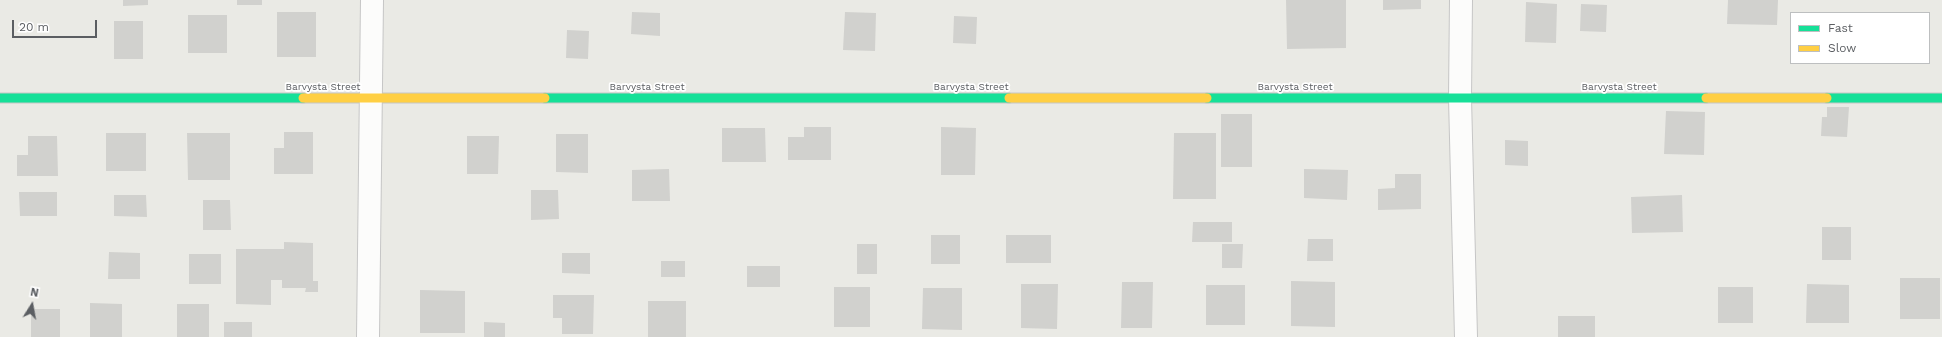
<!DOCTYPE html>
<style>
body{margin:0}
#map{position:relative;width:1942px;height:337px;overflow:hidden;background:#eaeae5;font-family:"Work Sans",sans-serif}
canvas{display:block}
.legend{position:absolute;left:1790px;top:12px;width:140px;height:52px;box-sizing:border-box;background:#fff;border:1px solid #bdbfc0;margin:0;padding:5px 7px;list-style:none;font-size:12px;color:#5b5e62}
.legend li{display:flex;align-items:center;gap:8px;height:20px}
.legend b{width:20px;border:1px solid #bdbfc0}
.north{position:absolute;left:12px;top:285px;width:40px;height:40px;-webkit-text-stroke:3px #fff;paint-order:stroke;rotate:11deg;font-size:11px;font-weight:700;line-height:16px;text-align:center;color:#5b5e62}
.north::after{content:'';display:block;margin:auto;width:14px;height:18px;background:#5b5e62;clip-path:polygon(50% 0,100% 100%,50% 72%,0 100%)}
.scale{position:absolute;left:12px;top:20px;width:85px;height:18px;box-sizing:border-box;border:2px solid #5b5e62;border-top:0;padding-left:5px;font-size:12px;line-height:14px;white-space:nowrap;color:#5b5e62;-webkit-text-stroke:3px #fff;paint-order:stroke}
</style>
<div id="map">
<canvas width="1942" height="337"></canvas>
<ul class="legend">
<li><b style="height:5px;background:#16e098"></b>Fast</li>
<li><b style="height:5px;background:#ffcf43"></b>Slow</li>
</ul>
<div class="north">N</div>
<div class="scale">20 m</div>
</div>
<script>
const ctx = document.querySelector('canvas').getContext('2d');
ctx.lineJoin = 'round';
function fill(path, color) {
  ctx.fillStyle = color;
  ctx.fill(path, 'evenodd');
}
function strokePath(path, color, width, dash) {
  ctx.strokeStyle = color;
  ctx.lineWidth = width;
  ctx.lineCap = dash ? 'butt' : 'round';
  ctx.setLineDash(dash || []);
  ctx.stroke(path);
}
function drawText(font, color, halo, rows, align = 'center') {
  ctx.font = font + ' "Work Sans",sans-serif';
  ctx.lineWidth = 3.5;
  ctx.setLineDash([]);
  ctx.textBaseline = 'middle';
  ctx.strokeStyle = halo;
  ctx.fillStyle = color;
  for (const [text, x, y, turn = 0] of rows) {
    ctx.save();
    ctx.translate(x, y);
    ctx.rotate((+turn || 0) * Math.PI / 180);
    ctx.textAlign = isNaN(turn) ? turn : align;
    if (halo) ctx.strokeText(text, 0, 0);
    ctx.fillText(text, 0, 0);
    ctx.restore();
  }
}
const building = new Path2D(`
 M 123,0 L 148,0 L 148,5 L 123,6 Z
 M 237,0 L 262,0 L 262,5 L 237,5 Z
 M 1286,0 L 1346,0 L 1346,48 L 1287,49 Z
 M 1383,0 L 1421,0 L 1421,9 L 1383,10 Z
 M 1728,0 L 1778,0 L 1777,25 L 1727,24 Z
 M 1526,2 L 1557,4 L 1556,43 L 1525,42 Z
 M 1581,4 L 1607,5 L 1606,32 L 1580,31 Z
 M 277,12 L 316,12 L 316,57 L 277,57 Z
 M 632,12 L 660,13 L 660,36 L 631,34 Z
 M 845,12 L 876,13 L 875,51 L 843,50 Z
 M 188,15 L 227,15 L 227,53 L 188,53 Z
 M 954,16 L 977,17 L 976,44 L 953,43 Z
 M 114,21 L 143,21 L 143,59 L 114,59 Z
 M 567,30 L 589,31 L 588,59 L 566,58 Z
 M 1827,107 L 1849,107 L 1847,137 L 1821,136 L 1822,117 L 1827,117 Z
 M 1666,111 L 1705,112 L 1704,155 L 1664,154 Z
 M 1221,114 L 1252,114 L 1252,167 L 1221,167 Z
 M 804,127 L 831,127 L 831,160 L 788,160 L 788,137 L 804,137 Z
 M 941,127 L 976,128 L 975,175 L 941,175 Z
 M 722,128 L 765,128 L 766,162 L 722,162 Z
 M 284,132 L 313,132 L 313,174 L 274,174 L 274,148 L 284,148 Z
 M 106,133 L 146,133 L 146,171 L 106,171 Z
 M 187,133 L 230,133 L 230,180 L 188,180 Z
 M 1174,133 L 1216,133 L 1216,199 L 1173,199 Z
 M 556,134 L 588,134 L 588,173 L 556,172 Z
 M 28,136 L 57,136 L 58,176 L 17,176 L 17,155 L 28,155 Z
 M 467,136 L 499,136 L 498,174 L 467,174 Z
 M 1505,140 L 1528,141 L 1528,166 L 1505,165 Z
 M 669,169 L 670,201 L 632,201 L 632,170 Z
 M 1304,169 L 1348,170 L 1347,200 L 1304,198 Z
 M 1395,174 L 1421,174 L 1421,209 L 1378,210 L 1378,189 L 1395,188 Z
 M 531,190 L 558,190 L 559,219 L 531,220 Z
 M 19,192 L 57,192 L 57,216 L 20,216 Z
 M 114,195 L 146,195 L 147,217 L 114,216 Z
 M 1682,195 L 1683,232 L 1632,233 L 1631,197 Z
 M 203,200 L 230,200 L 231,230 L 203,230 Z
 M 1193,222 L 1232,222 L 1232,242 L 1192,242 Z
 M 1822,227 L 1851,227 L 1851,260 L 1822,260 Z
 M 931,235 L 960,235 L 960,264 L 931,264 Z
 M 1006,235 L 1051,235 L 1051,263 L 1006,263 Z
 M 1308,239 L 1333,239 L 1333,261 L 1307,261 Z
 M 284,242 L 313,243 L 313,281 L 318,281 L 318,292 L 305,292 L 306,288 L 282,288 L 282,280 L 271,280 L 271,305 L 236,304 L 236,249 L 284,249 Z
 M 857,244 L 877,244 L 877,274 L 857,274 Z
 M 1222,244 L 1243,244 L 1242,268 L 1222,268 Z
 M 109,252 L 140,253 L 140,279 L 108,279 Z
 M 562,253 L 590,253 L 590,274 L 562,273 Z
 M 189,254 L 221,254 L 221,284 L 189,284 Z
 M 661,261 L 685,261 L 685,277 L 661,277 Z
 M 747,266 L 780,266 L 780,287 L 747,287 Z
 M 1900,278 L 1940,278 L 1940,319 L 1900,319 Z
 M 1291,281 L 1335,282 L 1335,327 L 1291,326 Z
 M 1122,282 L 1153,282 L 1152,328 L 1121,328 Z
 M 1021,284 L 1058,284 L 1057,329 L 1021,328 Z
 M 1807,284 L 1849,285 L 1849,323 L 1806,323 Z
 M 1206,285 L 1245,285 L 1245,325 L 1206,325 Z
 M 834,287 L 870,287 L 870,327 L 834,327 Z
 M 1718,287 L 1753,287 L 1753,323 L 1718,323 Z
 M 923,288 L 962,288 L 962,330 L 922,329 Z
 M 420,290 L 465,291 L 465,333 L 420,333 Z
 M 553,295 L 594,295 L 593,334 L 562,334 L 562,318 L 553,318 Z
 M 648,301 L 686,301 L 686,337 L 648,337 Z
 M 90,303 L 122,304 L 122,337 L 90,337 Z
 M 177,304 L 209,304 L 209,337 L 177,337 Z
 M 31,309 L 60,309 L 60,337 L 31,337 Z
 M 1558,316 L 1595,316 L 1595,337 L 1558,337 Z
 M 224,322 L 252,322 L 252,337 L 224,337 Z
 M 484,322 L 505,323 L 505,337 L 484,337 Z`);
const street = new Path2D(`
 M 1461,0 L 1460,98 L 1466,337
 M 368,337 L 372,0`);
const fast = new Path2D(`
 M 0,98 L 303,98
 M 545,98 L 1009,98
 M 1207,98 L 1706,98
 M 1827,98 L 1942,98`);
const slow = new Path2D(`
 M 303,98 L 545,98
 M 1009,98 L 1207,98
 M 1706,98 L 1827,98`);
const streetNames = [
 ["Barvysta Street",323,87],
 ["Barvysta Street",647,87],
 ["Barvysta Street",971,87],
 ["Barvysta Street",1295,87],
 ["Barvysta Street",1619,87]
];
fill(building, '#d1d1ce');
strokePath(street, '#c6c6c6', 24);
strokePath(fast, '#c5c6c6', 11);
strokePath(slow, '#c5c6c6', 11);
strokePath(street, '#fcfcfb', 22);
strokePath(fast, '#16e098', 9);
strokePath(slow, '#ffcf43', 9);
drawText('10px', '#5b5e62', '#fff', streetNames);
</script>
